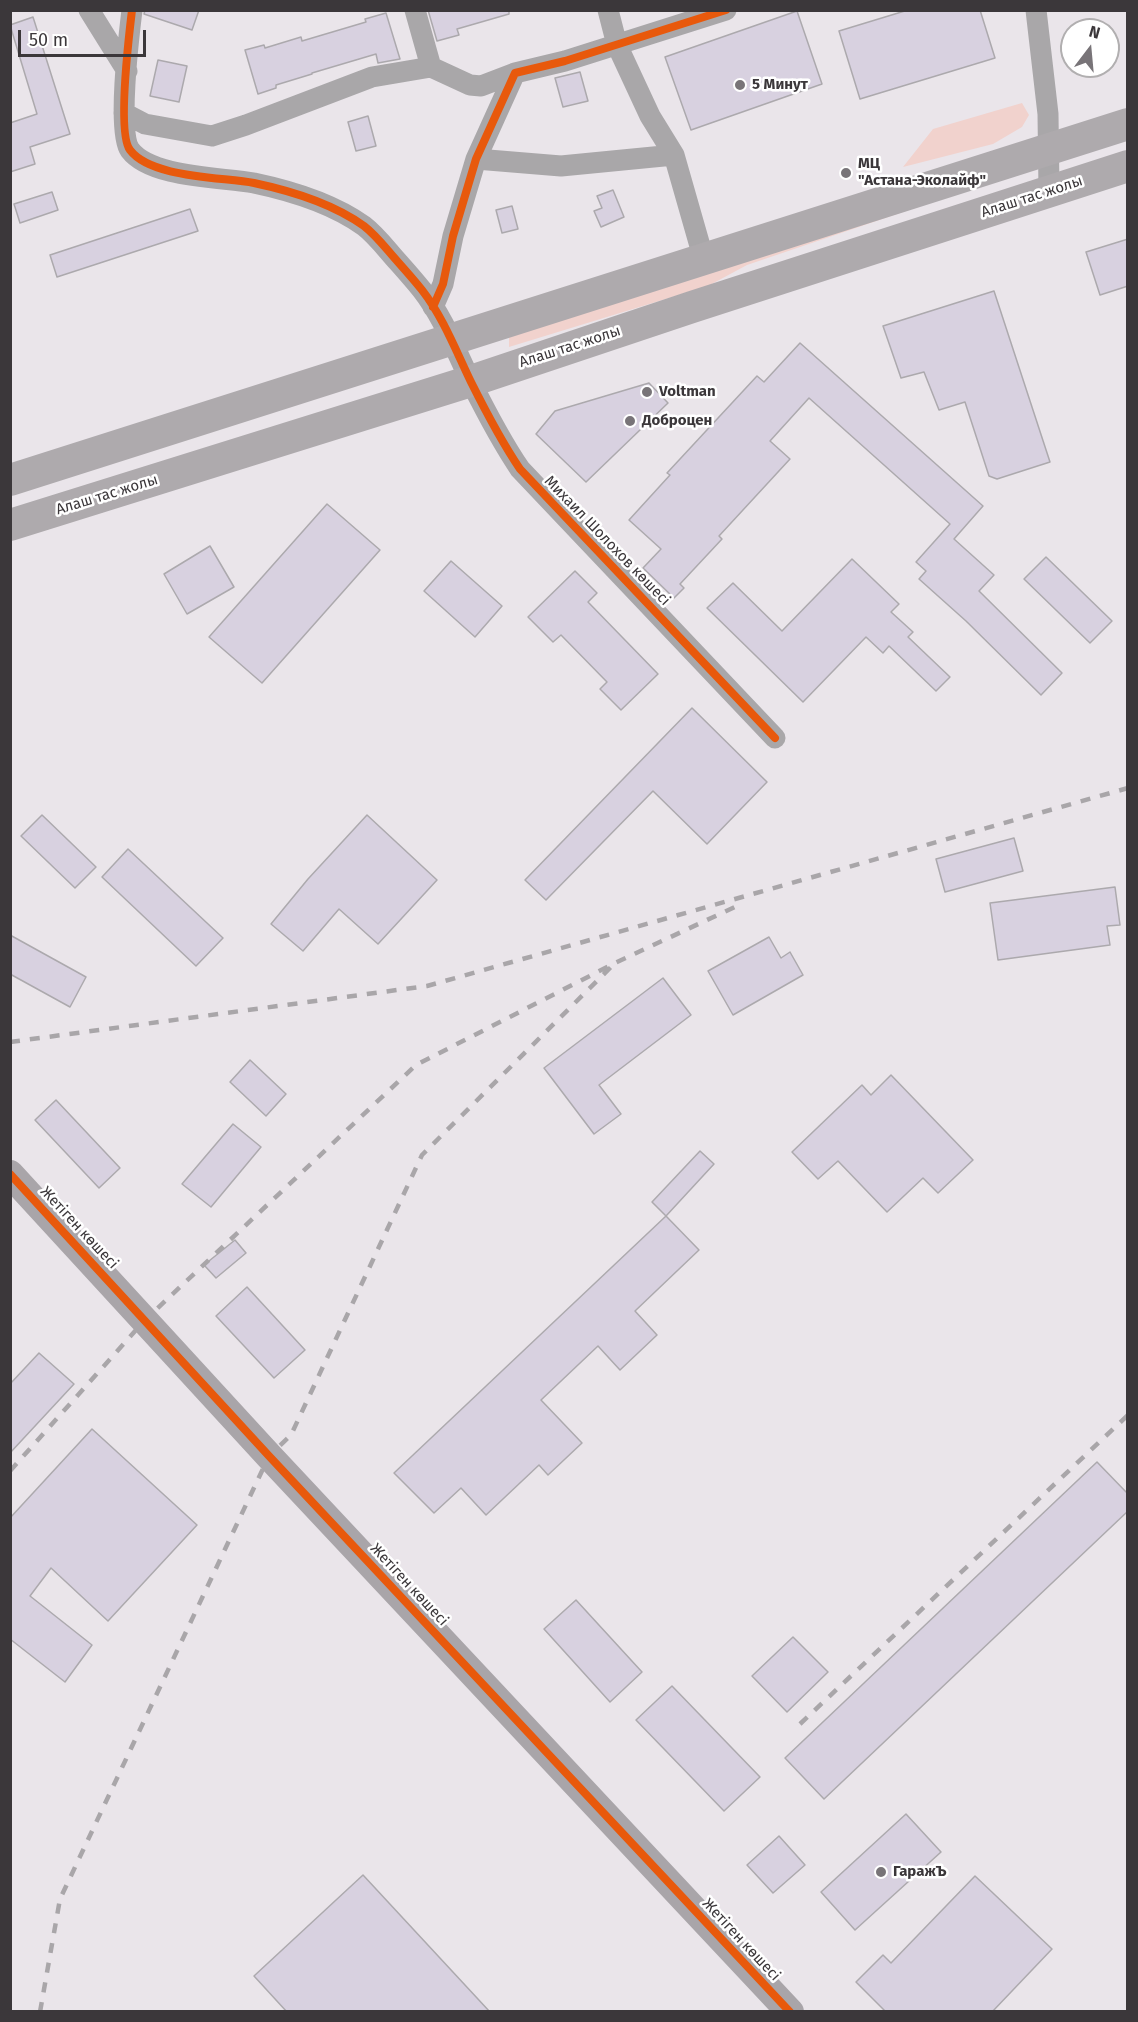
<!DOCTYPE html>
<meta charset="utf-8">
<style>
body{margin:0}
#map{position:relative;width:1138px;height:2022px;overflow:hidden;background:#eae5ea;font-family:"Fira Sans",sans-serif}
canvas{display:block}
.frame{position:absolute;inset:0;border:12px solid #3b373a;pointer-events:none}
.north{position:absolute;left:1060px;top:18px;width:60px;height:60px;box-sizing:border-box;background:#fff;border:2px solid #b1afb0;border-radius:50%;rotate:16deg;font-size:16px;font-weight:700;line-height:24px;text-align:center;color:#3b373a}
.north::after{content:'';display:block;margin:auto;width:21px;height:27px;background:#787478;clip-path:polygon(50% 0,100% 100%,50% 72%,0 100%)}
.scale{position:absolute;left:18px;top:30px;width:128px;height:27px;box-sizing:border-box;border:3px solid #3b373a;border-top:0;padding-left:8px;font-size:18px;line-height:21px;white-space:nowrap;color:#3b373a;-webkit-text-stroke:4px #fff;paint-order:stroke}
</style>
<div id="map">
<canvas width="1138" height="2022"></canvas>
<div class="frame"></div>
<div class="north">N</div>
<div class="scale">50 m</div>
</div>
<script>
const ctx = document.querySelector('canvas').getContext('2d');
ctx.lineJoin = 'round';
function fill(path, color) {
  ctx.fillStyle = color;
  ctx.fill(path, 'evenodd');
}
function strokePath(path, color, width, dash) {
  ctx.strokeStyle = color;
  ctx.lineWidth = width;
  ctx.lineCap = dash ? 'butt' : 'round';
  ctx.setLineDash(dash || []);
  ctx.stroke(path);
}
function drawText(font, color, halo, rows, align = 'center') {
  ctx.font = font + ' "Fira Sans",sans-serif';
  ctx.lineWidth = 5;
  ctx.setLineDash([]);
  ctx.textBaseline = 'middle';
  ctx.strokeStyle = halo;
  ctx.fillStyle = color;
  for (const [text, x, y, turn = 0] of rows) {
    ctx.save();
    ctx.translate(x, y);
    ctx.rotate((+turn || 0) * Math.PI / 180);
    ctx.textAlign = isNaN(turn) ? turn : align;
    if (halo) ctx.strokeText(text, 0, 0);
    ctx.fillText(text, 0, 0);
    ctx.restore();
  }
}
const green = new Path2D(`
 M 1022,103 L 1029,115 L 1022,127 L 993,144 L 903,167 L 933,129 Z
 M 997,180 L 747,265 L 708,286 L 509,347 L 509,334 Z`);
const building = new Path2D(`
 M 145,10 L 199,10 L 192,30 L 144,14 Z
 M 428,10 L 509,10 L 509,14 L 457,29 L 459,35 L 437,41 Z
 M 908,10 L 980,10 L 995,58 L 860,99 L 839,31 Z
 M 797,11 L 822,84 L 691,130 L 665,57 Z
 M 386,13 L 400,59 L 378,63 L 376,54 L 312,73 L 312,74 L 276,85 L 276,88 L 258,94 L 245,50 L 264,45 L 265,48 L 301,37 L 302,41 L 366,22 L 365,19 Z
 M 33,17 L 70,134 L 30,147 L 35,164 L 10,172 L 10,123 L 37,114 L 10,25 Z
 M 158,60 L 187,66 L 179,102 L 150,96 Z
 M 580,72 L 588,101 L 563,107 L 555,78 Z
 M 368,116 L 376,146 L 356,151 L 348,122 Z
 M 613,190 L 624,217 L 601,227 L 594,211 L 602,208 L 597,196 Z
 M 52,192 L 58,210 L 20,223 L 14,204 Z
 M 512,206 L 518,229 L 502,233 L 496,210 Z
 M 190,209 L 198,231 L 57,277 L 50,255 Z
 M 1128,239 L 1128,286 L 1100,295 L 1086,252 Z
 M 994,291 L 1050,462 L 997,479 L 989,476 L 965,402 L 939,410 L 924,372 L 901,378 L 883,326 Z
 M 800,343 L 983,506 L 954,539 L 994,575 L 979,591 L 1062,673 L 1041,695 L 966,621 L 919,579 L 926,571 L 916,562 L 950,524 L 809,398 L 770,441 L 790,459 L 719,536 L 722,539 L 680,584 L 684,588 L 674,598 L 643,568 L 661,549 L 629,520 L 670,475 L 667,473 L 757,376 L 764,382 Z
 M 649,383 L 668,403 L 586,482 L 536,434 L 555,411 Z
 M 327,504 L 380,550 L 262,683 L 209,637 Z
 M 210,546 L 234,587 L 187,614 L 164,574 Z
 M 1046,557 L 1112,621 L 1090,643 L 1024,579 Z
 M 852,559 L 899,604 L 891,612 L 913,632 L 908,637 L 950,677 L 936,691 L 889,646 L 883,653 L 866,637 L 803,702 L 707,608 L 733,583 L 782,631 Z
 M 451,561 L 502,606 L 475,637 L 424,591 Z
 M 575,571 L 597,593 L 588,602 L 658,674 L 621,710 L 600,689 L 607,682 L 561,635 L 553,642 L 528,617 Z
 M 692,708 L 767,782 L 707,844 L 653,791 L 546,900 L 525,880 Z
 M 42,815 L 96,867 L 75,888 L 21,836 Z
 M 367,815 L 437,880 L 378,944 L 339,909 L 303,951 L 271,924 L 308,879 Z
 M 1014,838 L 1023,871 L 945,892 L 936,859 Z
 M 128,849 L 223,938 L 196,966 L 102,877 Z
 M 1115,887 L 1120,925 L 1107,926 L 1110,945 L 998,960 L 990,903 Z
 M 10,935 L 86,977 L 70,1007 L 10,974 Z
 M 769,937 L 781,958 L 790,952 L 803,975 L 733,1015 L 708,971 Z
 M 663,978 L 691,1015 L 599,1085 L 621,1114 L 594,1134 L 544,1068 Z
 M 250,1060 L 286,1094 L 266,1116 L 230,1082 Z
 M 891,1075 L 973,1160 L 938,1193 L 923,1178 L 887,1212 L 838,1161 L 818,1179 L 792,1152 L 862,1085 L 871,1095 Z
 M 56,1100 L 120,1168 L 99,1188 L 35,1120 Z
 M 233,1124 L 261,1147 L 211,1207 L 182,1184 Z
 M 700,1151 L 714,1164 L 666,1216 L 652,1202 Z
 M 666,1216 L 699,1250 L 635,1311 L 657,1335 L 620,1370 L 598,1346 L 541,1400 L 582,1443 L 548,1475 L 539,1465 L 486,1515 L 461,1488 L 434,1513 L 394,1473 Z
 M 235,1240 L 246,1253 L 216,1278 L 204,1265 Z
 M 247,1287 L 305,1350 L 274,1378 L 216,1316 Z
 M 39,1353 L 74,1384 L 10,1453 L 10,1384 Z
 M 92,1429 L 197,1525 L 108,1621 L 51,1568 L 30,1596 L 92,1645 L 65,1682 L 10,1639 L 10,1518 Z
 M 1097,1462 L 1128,1494 L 1128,1511 L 824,1799 L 785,1758 Z
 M 576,1600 L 642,1672 L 610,1702 L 544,1629 Z
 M 793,1637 L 828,1672 L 787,1712 L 752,1676 Z
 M 672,1686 L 760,1777 L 724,1811 L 636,1720 Z
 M 906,1814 L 941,1852 L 855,1930 L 821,1892 Z
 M 779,1836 L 805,1865 L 773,1893 L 747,1865 Z
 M 363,1875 L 490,2012 L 287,2012 L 254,1976 Z
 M 975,1876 L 1052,1949 L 992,2012 L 886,2012 L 856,1982 L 883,1955 L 891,1963 Z`);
const street = new Path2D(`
 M 89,10 L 127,71
 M 132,10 C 129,35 117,133 130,150 C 151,178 222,177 254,183 C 292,191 332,203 364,226 C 377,236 387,250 398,262 C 406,271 414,280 422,290 C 443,317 456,351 471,382 C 486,412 501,441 520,469 L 775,738
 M 415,10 L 431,67 L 470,85 L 481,86 L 515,73
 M 608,10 L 617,45 L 650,116 L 674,155 L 704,260
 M 1036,10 L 1048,114 L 1049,191
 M 124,113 L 145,124 L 212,136 L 246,125 L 372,77 L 431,67
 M 476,159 L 561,166 L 674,155
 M 433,307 L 443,284 L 453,236 L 476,159 L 515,73 L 565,61 L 726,10`);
const secondary = new Path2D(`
 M 10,1174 L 269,1456 L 790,2012`);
const primary = new Path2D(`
 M 10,480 L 1128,124
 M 10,525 L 471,381 L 692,307 L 1128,166`);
const rail = new Path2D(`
 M 10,1042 L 427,986 L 1128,788
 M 10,1471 L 145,1320 L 416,1065 L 615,963 L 739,905
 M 800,1724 L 1128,1415
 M 40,2012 L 60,1899 L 269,1456 L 291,1435 L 422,1155 L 615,963`);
const cycleway = new Path2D(`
 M 132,10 C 129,35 117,133 130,150 C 151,178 222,177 254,183 C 292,191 332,203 364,226 C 377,236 387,250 398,262 C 406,271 414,280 422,290 C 443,317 456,351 471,382 C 486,412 501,441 520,469 L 775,738
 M 433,307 L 443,284 L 453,236 L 476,159 L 515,73 L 565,61 L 726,10
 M 10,1174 L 269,1456 L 790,2012`);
const markers = [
 [740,85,6,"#787478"],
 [846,173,6,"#787478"],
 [647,392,6,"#787478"],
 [630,421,6,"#787478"],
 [881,1872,6,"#787478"]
];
const poiNames = [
 ["5 Минут",752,85],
 ["МЦ",858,164],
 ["\"Астана-Эколайф\"",858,181],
 ["Voltman",659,392],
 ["Доброцен",642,421],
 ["ГаражЪ",893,1872]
];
const streetNames = [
 ["Алаш тас жолы",1032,197,-18],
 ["Алаш тас жолы",570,347,-18],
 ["Алаш тас жолы",107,495,-17],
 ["Михаил Шолохов көшесі",607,541,46],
 ["Жетіген көшесі",79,1228,47],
 ["Жетіген көшесі",409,1585,47],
 ["Жетіген көшесі",741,1940,47]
];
fill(green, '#f1d2cd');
fill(building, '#d8d1e0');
strokePath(building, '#aca9ad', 1.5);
strokePath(street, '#a9a7a9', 21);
strokePath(secondary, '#a9a5a9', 28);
strokePath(primary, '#aeaaad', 32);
strokePath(rail, '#a9a6a9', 4.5, [10, 10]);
strokePath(cycleway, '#e8590c', 8);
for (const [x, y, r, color] of markers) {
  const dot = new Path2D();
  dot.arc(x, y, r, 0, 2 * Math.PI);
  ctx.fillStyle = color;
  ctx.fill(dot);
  strokePath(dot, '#fff', 2);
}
drawText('bold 15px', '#3b373a', '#fff', poiNames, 'left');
drawText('15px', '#3b373a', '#fff', streetNames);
</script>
